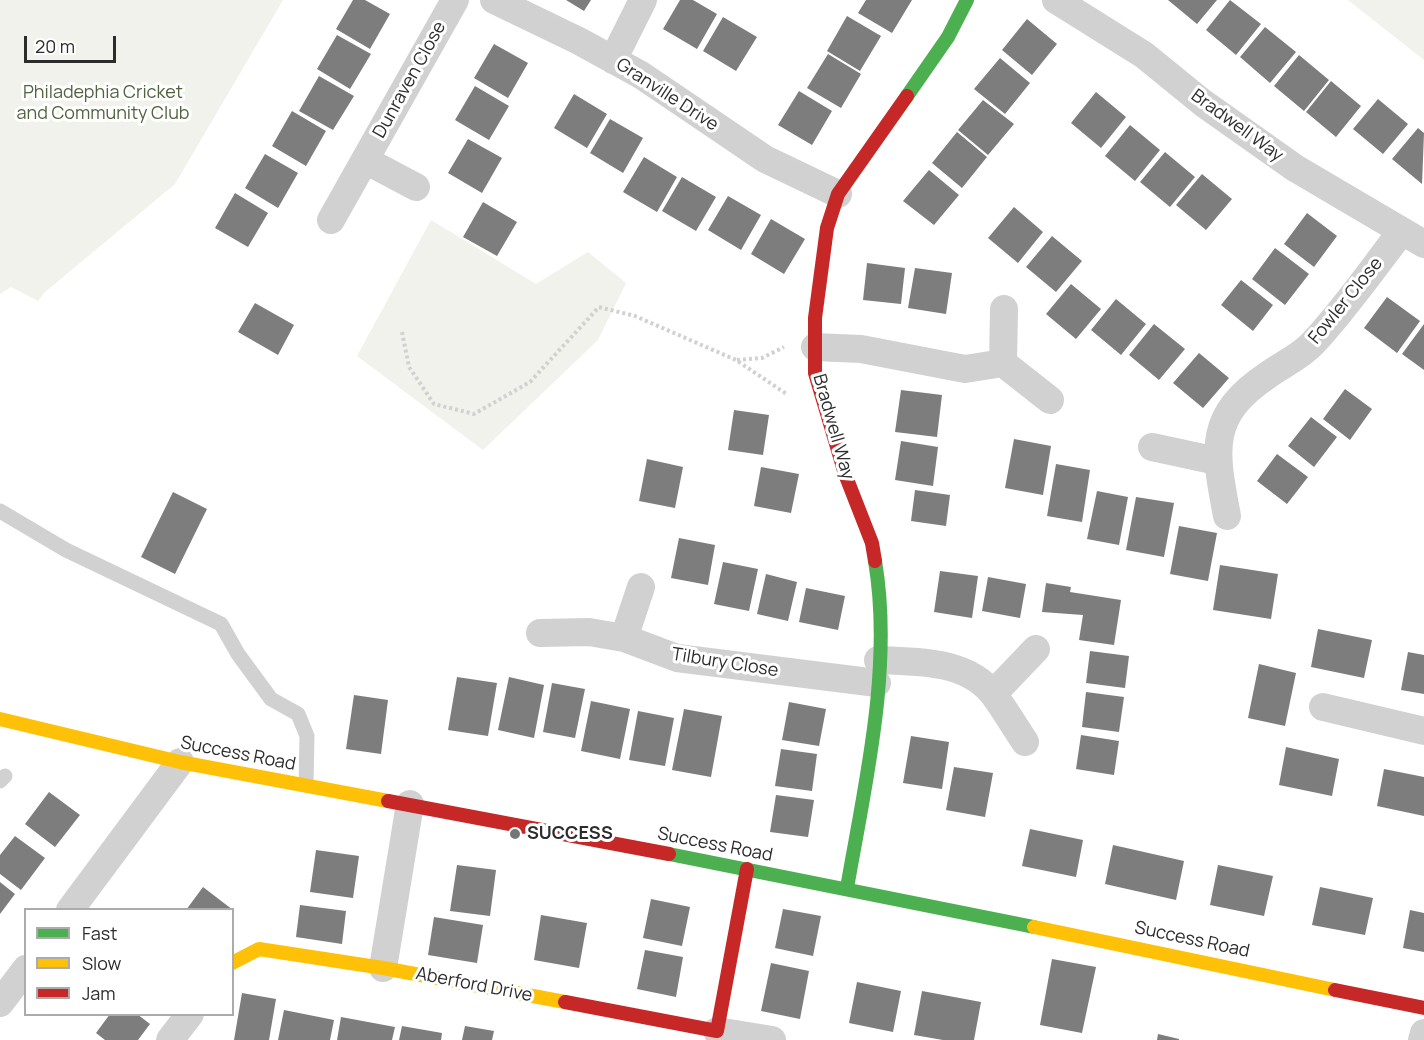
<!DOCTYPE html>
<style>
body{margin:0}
#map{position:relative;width:1424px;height:1040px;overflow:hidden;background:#fff;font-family:Manrope,sans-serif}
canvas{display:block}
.legend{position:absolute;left:24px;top:908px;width:210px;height:108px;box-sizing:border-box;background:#fff;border:2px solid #ababab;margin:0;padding:8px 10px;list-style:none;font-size:18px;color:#2c2c2c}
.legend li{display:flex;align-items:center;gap:12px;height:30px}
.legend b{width:30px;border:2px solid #ababab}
.scale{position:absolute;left:24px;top:36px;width:92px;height:27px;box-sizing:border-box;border:3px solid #2c2c2c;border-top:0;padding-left:8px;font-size:18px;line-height:21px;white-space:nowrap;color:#2c2c2c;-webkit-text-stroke:4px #fff;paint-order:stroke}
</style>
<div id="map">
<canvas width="1424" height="1040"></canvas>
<ul class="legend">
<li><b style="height:8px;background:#4caf50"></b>Fast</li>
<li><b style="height:8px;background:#ffc107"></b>Slow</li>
<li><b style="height:8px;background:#c62828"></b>Jam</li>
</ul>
<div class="scale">20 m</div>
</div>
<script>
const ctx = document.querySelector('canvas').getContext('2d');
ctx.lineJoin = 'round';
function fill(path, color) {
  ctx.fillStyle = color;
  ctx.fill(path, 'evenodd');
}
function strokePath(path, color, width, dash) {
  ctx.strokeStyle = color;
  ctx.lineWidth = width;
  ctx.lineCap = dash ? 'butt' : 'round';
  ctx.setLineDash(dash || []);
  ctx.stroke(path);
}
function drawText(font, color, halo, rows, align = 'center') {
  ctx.font = font + ' Manrope,sans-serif';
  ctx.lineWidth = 6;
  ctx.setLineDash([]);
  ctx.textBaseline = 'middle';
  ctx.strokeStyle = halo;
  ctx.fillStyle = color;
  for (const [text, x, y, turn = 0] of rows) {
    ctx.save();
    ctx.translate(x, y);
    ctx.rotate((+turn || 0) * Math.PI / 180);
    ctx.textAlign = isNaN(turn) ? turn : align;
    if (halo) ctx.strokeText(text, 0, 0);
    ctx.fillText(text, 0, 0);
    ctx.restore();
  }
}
const green = new Path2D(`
 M 0,0 L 283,0 L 175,184 L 45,292 L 38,301 L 11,287 L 0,294 Z
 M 1348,0 L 1424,0 L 1424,60 Z
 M 431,220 L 536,284 L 588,252 L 626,283 L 598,340 L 483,450 L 357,356 Z`);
const building = new Path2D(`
 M 353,0 L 365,0 L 390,14 L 370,49 L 336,29 Z
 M 566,0 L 591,0 L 584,11 Z
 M 680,0 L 693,0 L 717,14 L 697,49 L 663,29 Z
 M 866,0 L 912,0 L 892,33 L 858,13 Z
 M 1168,0 L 1217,0 L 1197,24 Z
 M 1230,0 L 1261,24 L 1236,55 L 1206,30 Z
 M 847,16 L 881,36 L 860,71 L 827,51 Z
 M 723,17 L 757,37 L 736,71 L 703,51 Z
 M 1027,19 L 1057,44 L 1032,75 L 1002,50 Z
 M 1265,27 L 1296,52 L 1270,83 L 1240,57 Z
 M 337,35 L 371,54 L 350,89 L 317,69 Z
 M 494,44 L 528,63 L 508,98 L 474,78 Z
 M 828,54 L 861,74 L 841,108 L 807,88 Z
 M 1299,55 L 1329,80 L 1304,111 L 1274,86 Z
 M 1000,58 L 1030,83 L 1005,114 L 974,89 Z
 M 319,76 L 354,96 L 333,130 L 299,111 Z
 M 1331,81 L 1361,106 L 1336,137 L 1306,112 Z
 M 475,86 L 509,106 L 489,140 L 455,120 Z
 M 799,91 L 832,111 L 812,145 L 778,125 Z
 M 1096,92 L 1126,117 L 1101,148 L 1071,123 Z
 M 574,94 L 607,114 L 587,148 L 554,128 Z
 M 1378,99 L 1408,124 L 1383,154 L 1353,129 Z
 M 983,100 L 1014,124 L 988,155 L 958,130 Z
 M 292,111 L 326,131 L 306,166 L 272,146 Z
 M 610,119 L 643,138 L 623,173 L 590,153 Z
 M 1130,125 L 1160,150 L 1135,181 L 1105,156 Z
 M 1418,128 L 1424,133 L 1422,184 L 1392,159 Z
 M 957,132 L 987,157 L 962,188 L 932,163 Z
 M 468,139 L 502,158 L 482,193 L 448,173 Z
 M 1165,152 L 1195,177 L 1170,207 L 1140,182 Z
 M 265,154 L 298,173 L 278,208 L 245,188 Z
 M 644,157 L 677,177 L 657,212 L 623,192 Z
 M 929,170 L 959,195 L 934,225 L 903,201 Z
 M 1202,174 L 1232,199 L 1206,230 L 1176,205 Z
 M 682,177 L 716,197 L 696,231 L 662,211 Z
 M 235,193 L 268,213 L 248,247 L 215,228 Z
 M 728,196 L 761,215 L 741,250 L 708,230 Z
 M 483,202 L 517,222 L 497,256 L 463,237 Z
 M 1014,207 L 1043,232 L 1018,263 L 988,238 Z
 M 1307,213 L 1337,236 L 1314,267 L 1284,244 Z
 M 771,219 L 805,239 L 784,274 L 751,254 Z
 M 1052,236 L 1082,261 L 1056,292 L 1026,267 Z
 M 1275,248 L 1309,274 L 1285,305 L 1252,279 Z
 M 867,263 L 905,268 L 901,304 L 863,300 Z
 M 915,268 L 952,273 L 946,314 L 908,308 Z
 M 1241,280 L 1273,305 L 1253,331 L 1221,305 Z
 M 1071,284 L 1101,309 L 1076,339 L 1046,314 Z
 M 1387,297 L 1420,321 L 1397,353 L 1364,328 Z
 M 1116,299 L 1146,324 L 1121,355 L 1091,330 Z
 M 255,303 L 294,325 L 278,355 L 238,332 Z
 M 1154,324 L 1185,349 L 1159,380 L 1129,355 Z
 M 1424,324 L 1424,370 L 1402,354 Z
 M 1199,353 L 1229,378 L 1203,408 L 1173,383 Z
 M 1345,389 L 1372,409 L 1350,440 L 1323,419 Z
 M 901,390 L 942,395 L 937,437 L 895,432 Z
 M 734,410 L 769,415 L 763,455 L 728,450 Z
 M 1311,417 L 1337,437 L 1314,467 L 1288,446 Z
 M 1014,439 L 1051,446 L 1043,495 L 1005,488 Z
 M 901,441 L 938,447 L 933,486 L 895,480 Z
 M 1277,454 L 1308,477 L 1287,504 L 1257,481 Z
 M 647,459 L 683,467 L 675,508 L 639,501 Z
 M 1056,464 L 1090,470 L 1082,522 L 1047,516 Z
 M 761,467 L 799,474 L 791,513 L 754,506 Z
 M 915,490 L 950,495 L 946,526 L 911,521 Z
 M 1097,491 L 1128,497 L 1119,545 L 1087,539 Z
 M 173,492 L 207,509 L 175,574 L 141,557 Z
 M 1136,497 L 1174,503 L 1164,557 L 1126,550 Z
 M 1179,526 L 1217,533 L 1208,581 L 1170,574 Z
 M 679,538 L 715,545 L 708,585 L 671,578 Z
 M 723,562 L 758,569 L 749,611 L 714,604 Z
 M 1220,565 L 1278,574 L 1271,619 L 1213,610 Z
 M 940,571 L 978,576 L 972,618 L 934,612 Z
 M 766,574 L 797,582 L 788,621 L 757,614 Z
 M 988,577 L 1026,584 L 1020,618 L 982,611 Z
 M 1046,583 L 1071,587 L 1070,592 L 1121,600 L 1114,645 L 1079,640 L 1083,615 L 1042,612 Z
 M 806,588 L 845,596 L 838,630 L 799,622 Z
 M 1318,629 L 1372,640 L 1364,678 L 1311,667 Z
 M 1090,651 L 1129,656 L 1125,688 L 1086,683 Z
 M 1408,652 L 1424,655 L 1424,694 L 1401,690 Z
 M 1259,664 L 1296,673 L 1285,726 L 1248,718 Z
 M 457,677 L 497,683 L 488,736 L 448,730 Z
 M 509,677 L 544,685 L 534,738 L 498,730 Z
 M 552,683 L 585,689 L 575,738 L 543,732 Z
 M 1086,692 L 1124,697 L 1119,732 L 1082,727 Z
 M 354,695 L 388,700 L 381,754 L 346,749 Z
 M 591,701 L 630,709 L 620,759 L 581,751 Z
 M 789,702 L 826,709 L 819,746 L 782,740 Z
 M 684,709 L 722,716 L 711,777 L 672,770 Z
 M 638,711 L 674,718 L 665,766 L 629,760 Z
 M 1081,735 L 1119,741 L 1114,775 L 1076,769 Z
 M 911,736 L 949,742 L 942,789 L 903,783 Z
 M 1286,747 L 1339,759 L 1332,796 L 1279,785 Z
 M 781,749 L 817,754 L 812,791 L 775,786 Z
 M 954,767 L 993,773 L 985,817 L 946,810 Z
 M 1384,769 L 1424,777 L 1424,816 L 1377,806 Z
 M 49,792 L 80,815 L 55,847 L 25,824 Z
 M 776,795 L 814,800 L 808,837 L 770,832 Z
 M 1030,829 L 1083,840 L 1076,877 L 1022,866 Z
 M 15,836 L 45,858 L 21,890 L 0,874 L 0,855 Z
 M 1113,845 L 1184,861 L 1176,900 L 1105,884 Z
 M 316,850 L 359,856 L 353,898 L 310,892 Z
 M 457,865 L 496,870 L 490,916 L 450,911 Z
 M 1218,865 L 1273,876 L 1264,916 L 1210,905 Z
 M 0,882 L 15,894 L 0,914 Z
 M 203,887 L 233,910 L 186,910 Z
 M 1320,887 L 1373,898 L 1365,935 L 1312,925 Z
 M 651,899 L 690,907 L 682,946 L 643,938 Z
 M 300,905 L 346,911 L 342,944 L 296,937 Z
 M 783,909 L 821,916 L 813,956 L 775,948 Z
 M 1410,910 L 1424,913 L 1424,952 L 1403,948 Z
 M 541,915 L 587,923 L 579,968 L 534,960 Z
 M 434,917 L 483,925 L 477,963 L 428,955 Z
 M 645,950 L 683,957 L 676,997 L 637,989 Z
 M 1052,959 L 1096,967 L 1082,1033 L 1040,1025 Z
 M 771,963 L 809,971 L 800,1019 L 761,1011 Z
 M 857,982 L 901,991 L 893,1032 L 849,1023 Z
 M 922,991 L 981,1002 L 974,1040 L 943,1040 L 914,1035 Z
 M 242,993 L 276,999 L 269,1040 L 234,1040 Z
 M 284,1010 L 334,1020 L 330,1040 L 278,1040 Z
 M 110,1014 L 137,1014 L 150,1024 L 138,1040 L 105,1040 L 96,1033 Z
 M 341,1017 L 395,1027 L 392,1040 L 337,1040 Z
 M 402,1026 L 442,1033 L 441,1040 L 399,1040 Z
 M 465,1026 L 494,1031 L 492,1040 L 462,1040 Z
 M 1158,1034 L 1179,1039 L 1179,1040 L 1157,1040 Z`);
const path = new Path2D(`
 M 402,332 L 409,367 L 434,404 L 474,414 L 530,382 L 599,307 L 635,316 L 736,360 L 788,395
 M 737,360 L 762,358 L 784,347`);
const lane = new Path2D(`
 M 0,511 L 66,550 L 221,624 L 238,654 L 271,699 L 298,714 L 307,736 L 306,785
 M 0,781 L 5,776`);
const street = new Path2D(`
 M 494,0 L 579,41 L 641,75 L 765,159 L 838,194
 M 1056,0 L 1144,55 L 1203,103 L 1295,168 L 1424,244
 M 613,60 L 643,0
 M 365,160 L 416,187
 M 331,220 L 455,0
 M 1004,309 L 1003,363 L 1050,400
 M 815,347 L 861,349 L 965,369 L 1003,363
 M 1152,447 L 1217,461
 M 1227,516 C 1215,452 1206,416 1268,375 C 1283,364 1300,357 1313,343 C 1345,309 1373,268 1402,231
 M 540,633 L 589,632 L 624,638 L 677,658 L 877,683
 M 624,638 L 641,587
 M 878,660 C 919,662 967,660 994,695 C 1005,710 1015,727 1025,742
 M 993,694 L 1036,649
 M 1323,707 L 1424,731
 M 70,910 L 180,762
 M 383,968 L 410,804
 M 0,1003 L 26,969
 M 717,1031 L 772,1040
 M 170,1040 L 190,1014
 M 1422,1040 L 1424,1033`);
const fast = new Path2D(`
 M 907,96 L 948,37 L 967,0
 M 669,854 L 1034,927
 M 847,888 C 865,784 893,667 875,561`);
const slow = new Path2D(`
 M 0,719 L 180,762 L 388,801
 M 1034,927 L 1335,990
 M 232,963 L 259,949 L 383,968 L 565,1002`);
const jam = new Path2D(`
 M 875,561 L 872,543 L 845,474 L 815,373 L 815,318 L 827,228 L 838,194 L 907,96
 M 388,801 L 669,854
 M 1335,990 L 1424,1008
 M 565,1002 L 717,1031 L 747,869`);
const markers = [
 [515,834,6,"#767676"]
];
const streetNames = [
 ["Dunraven Close",410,80,-61],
 ["Granville Drive",667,95,33],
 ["Bradwell Way",1237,126,36],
 ["Fowler Close",1346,301,-51],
 ["Bradwell Way",833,427,74],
 ["Tilbury Close",725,663,9],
 ["Success Road",238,754,11],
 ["Success Road",715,845,11],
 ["Success Road",1192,940,12],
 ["Aberford Drive",474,985,11]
];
const parkNames = [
 ["Philadephia Cricket",103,93],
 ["and Community Club",103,114]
];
const poiNames = [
 ["SUCCESS",527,834]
];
fill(green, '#f0f2eb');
fill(building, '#7d7d7d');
strokePath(path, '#d1d1d1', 4, [3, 3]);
strokePath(lane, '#d1d1d1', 15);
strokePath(street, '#d1d1d1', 28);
strokePath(fast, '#4caf50', 14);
strokePath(slow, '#ffc107', 14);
strokePath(jam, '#c62828', 14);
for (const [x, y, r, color] of markers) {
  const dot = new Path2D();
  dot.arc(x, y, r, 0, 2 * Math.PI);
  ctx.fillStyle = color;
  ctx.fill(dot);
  strokePath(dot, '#fff', 2);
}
drawText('18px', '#2c2c2c', '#fff', streetNames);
drawText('18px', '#51623f', '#fff', parkNames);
drawText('bold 18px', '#2c2c2c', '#fff', poiNames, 'left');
</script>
